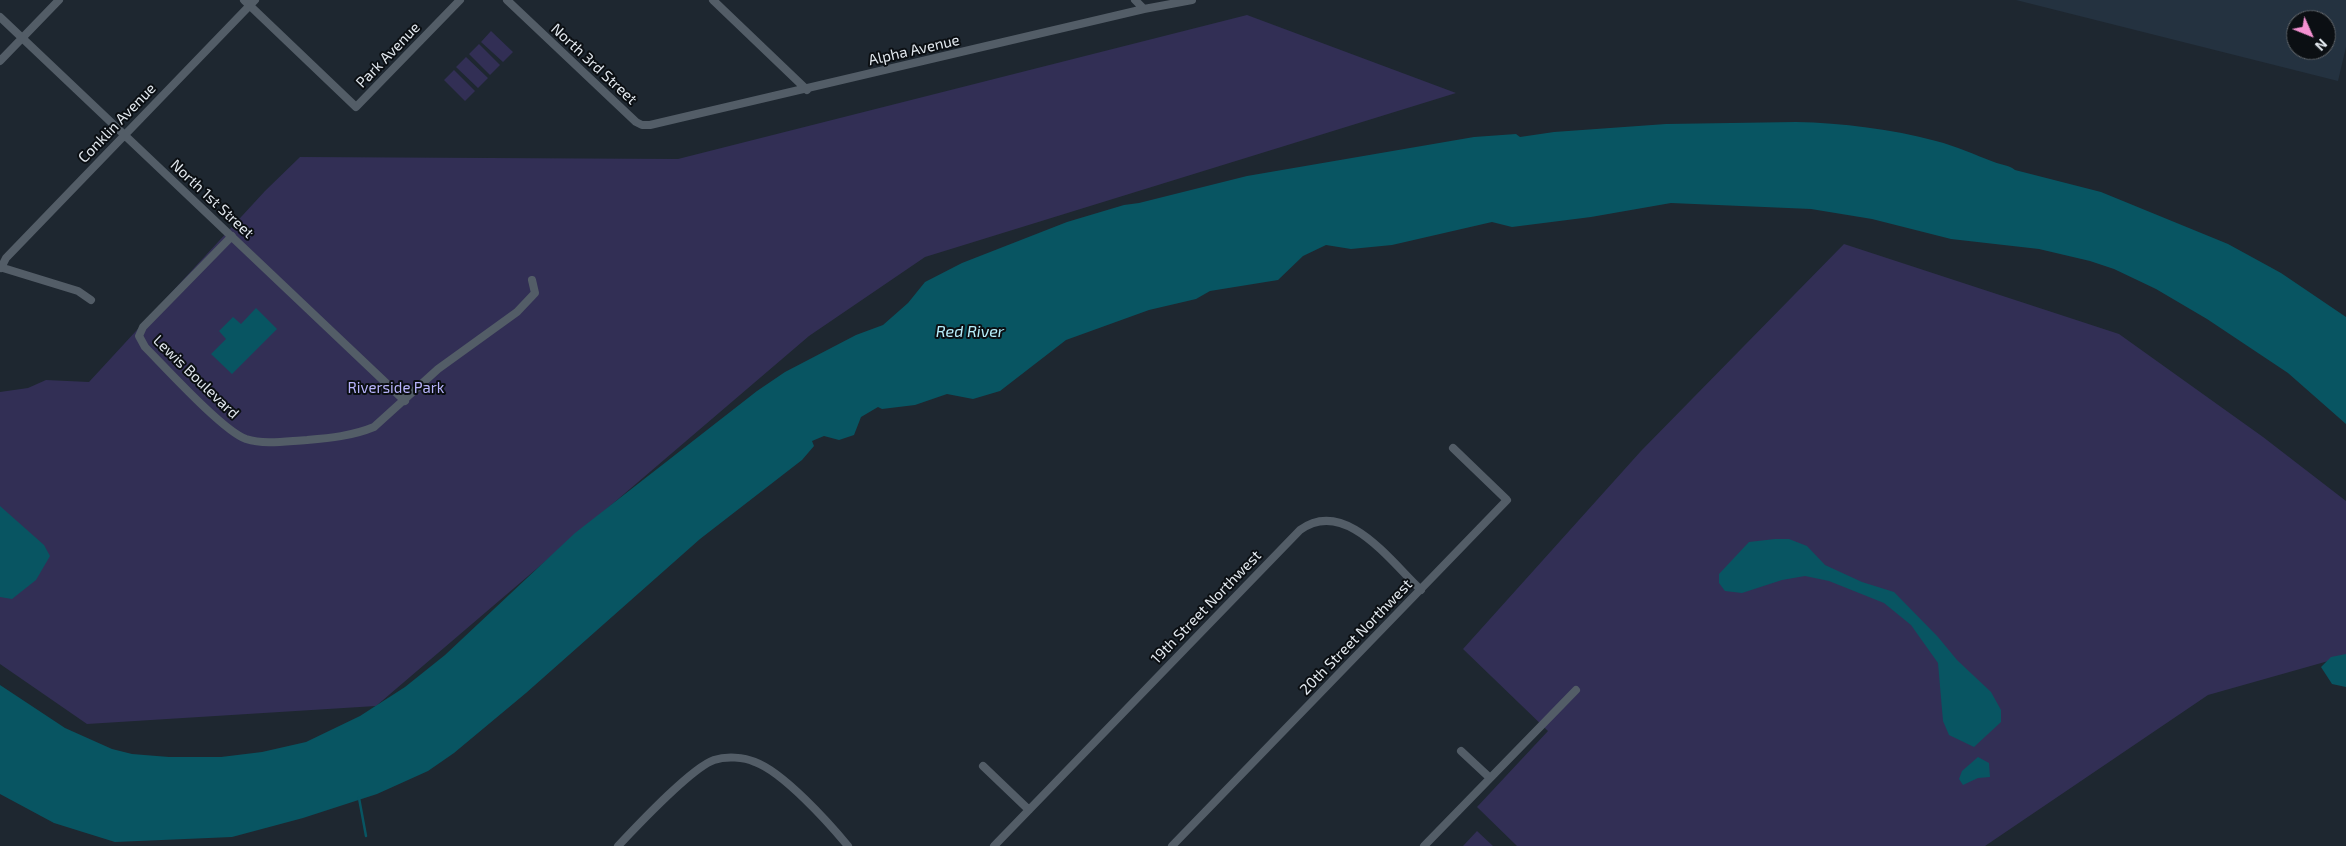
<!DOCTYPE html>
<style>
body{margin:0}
#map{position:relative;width:2346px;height:846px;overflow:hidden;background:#1e2730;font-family:"Exo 2",sans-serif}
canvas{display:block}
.north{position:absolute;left:2286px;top:10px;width:50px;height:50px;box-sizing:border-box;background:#0b0f13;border:1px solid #61666b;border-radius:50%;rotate:134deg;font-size:14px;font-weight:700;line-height:20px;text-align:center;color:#e2e8ee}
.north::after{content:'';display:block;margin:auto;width:18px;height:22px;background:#f591d2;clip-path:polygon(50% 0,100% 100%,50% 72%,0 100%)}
</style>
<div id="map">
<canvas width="2346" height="846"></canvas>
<div class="north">N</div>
</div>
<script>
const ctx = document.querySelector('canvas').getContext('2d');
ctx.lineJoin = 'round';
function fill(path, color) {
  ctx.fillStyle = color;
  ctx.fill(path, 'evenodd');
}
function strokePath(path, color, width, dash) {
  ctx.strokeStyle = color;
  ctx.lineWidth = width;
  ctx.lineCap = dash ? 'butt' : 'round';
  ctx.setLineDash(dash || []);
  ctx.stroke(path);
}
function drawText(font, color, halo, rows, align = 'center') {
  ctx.font = font + ' "Exo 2",sans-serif';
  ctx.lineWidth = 4;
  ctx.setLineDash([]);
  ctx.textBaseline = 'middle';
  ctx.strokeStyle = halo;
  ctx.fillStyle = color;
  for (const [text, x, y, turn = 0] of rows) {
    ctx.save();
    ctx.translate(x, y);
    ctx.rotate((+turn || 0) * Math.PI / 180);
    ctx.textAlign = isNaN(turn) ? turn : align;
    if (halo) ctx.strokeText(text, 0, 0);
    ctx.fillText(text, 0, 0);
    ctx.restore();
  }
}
const built = new Path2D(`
 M 2016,0 L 2346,0 L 2346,47 L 2338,81 ZM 2296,20 L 2326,20 L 2326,50 L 2296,50 Z`);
const green = new Path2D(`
 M 1247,15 L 1456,93 L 925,257 L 809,336 L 376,706 L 87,724 L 0,664 L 0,392 L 28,388 L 46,380 L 89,382 L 265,191 L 300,157 L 678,159 Z
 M 491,31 L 513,52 L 503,62 L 481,42 Z
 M 479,44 L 500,65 L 490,75 L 469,54 Z
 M 466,57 L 488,78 L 478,88 L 456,67 Z
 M 454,70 L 475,91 L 465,101 L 444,80 Z
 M 1844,244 L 2119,334 L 2263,437 L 2346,501 L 2346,656 L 2208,695 L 1985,846 L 1517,846 L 1477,807 L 1548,731 L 1463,649 L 1641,451 Z
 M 1477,831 L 1493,846 L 1463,846 Z`);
const water = new Path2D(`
 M 1796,122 C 1843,123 1891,129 1936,141 C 1956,146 1975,155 1994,162 C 2001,165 2009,165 2015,170 L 2101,192 L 2228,244 L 2281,273 L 2346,317 L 2346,424 L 2288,373 L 2207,319 L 2156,289 L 2114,269 L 2090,261 L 2039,249 L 1951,239 L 1872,219 L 1811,209 L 1671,203 L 1591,217 L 1512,227 L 1492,222 L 1392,245 L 1351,249 L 1326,245 L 1303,256 L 1278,280 L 1210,291 L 1196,299 L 1149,310 L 1066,340 L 1000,391 L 973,399 L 947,394 L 915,405 L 882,409 L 878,407 L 861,417 L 854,435 L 839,440 L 824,436 L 812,441 L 814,446 L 802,460 L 700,539 L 526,693 L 454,753 L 428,771 L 377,794 L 303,818 L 232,837 L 115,842 L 54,823 L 0,794 L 0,685 L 65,728 L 112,749 L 132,754 L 169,757 L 221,757 L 262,752 L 306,742 L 360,716 L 405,687 L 445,655 L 575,533 L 757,391 L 785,372 L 856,335 L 883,325 L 908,303 L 925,282 L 962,263 L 1067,222 L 1124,205 L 1139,203 L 1247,176 L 1474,137 L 1516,134 L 1520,137 L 1554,132 L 1666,124 Z
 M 256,308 L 277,329 L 232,374 L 211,354 L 226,339 L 219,331 L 233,317 L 241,324 Z
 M 0,506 L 44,545 L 50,556 L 36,580 L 12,599 L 0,597 Z
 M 1775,539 L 1789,539 L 1807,546 L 1825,565 L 1862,582 L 1894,592 L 1938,637 L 1957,660 L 1991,692 L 2001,710 L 2001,722 L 1974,747 L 1949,735 L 1943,721 L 1938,663 L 1911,625 L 1884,603 L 1829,581 L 1805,576 L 1782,580 L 1742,593 L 1725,591 L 1719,583 L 1719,574 L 1749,542 Z
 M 2346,654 L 2346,687 L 2332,684 L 2321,667 L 2331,657 Z
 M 1978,757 L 1989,763 L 1990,777 L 1978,778 L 1963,785 L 1959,779 L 1962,771 Z`);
const stream = new Path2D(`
 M 359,798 L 366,836`);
const street = new Path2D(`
 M 244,0 L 356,107 L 460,0
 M 507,0 L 636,122 L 642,125 L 650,125 L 1144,9 L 1192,0
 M 713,0 L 807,90
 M 1135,0 L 1144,9
 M 0,17 L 405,401
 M 0,61 L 59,0
 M 232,236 L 143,327 L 139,336 L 145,347 C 165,367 223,431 246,439 C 265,445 287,441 307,440 C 330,438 352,436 374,427 L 438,369 L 517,312 L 535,293 L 532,280
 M 0,267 L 78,291 L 91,300
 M 1,268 L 6,258 L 255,0
 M 1461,751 L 1490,778
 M 983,766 L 1029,810
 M 618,846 C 637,826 691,768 714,760 C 726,756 744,757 755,762 C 783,772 829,823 848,846
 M 994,846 L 1300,530 C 1345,497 1390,561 1421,590
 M 1172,846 L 1507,500 L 1453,448
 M 1424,846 L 1576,690`);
const streetNames = [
 ["Alpha Avenue",914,50,-13],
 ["Park Avenue",388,55,-46],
 ["North 3rd Street",594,64,43],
 ["Conklin Avenue",117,123,-46],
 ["North 1st Street",212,199,43],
 ["Lewis Boulevard",196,377,44],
 ["19th Street Northwest",1206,607,-46],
 ["20th Street Northwest",1356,637,-46]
];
const parkNames = [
 ["Riverside Park",396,388]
];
const waterNames = [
 ["Red River",970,332]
];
fill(built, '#243240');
fill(green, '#322f55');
fill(water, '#085562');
strokePath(stream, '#085562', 2.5);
strokePath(street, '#535d67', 8);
drawText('15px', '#e2e8ee', '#0b0f13', streetNames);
drawText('15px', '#b9b5fc', '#0b0f13', parkNames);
drawText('italic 16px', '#b7effc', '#0b0f13', waterNames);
</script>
